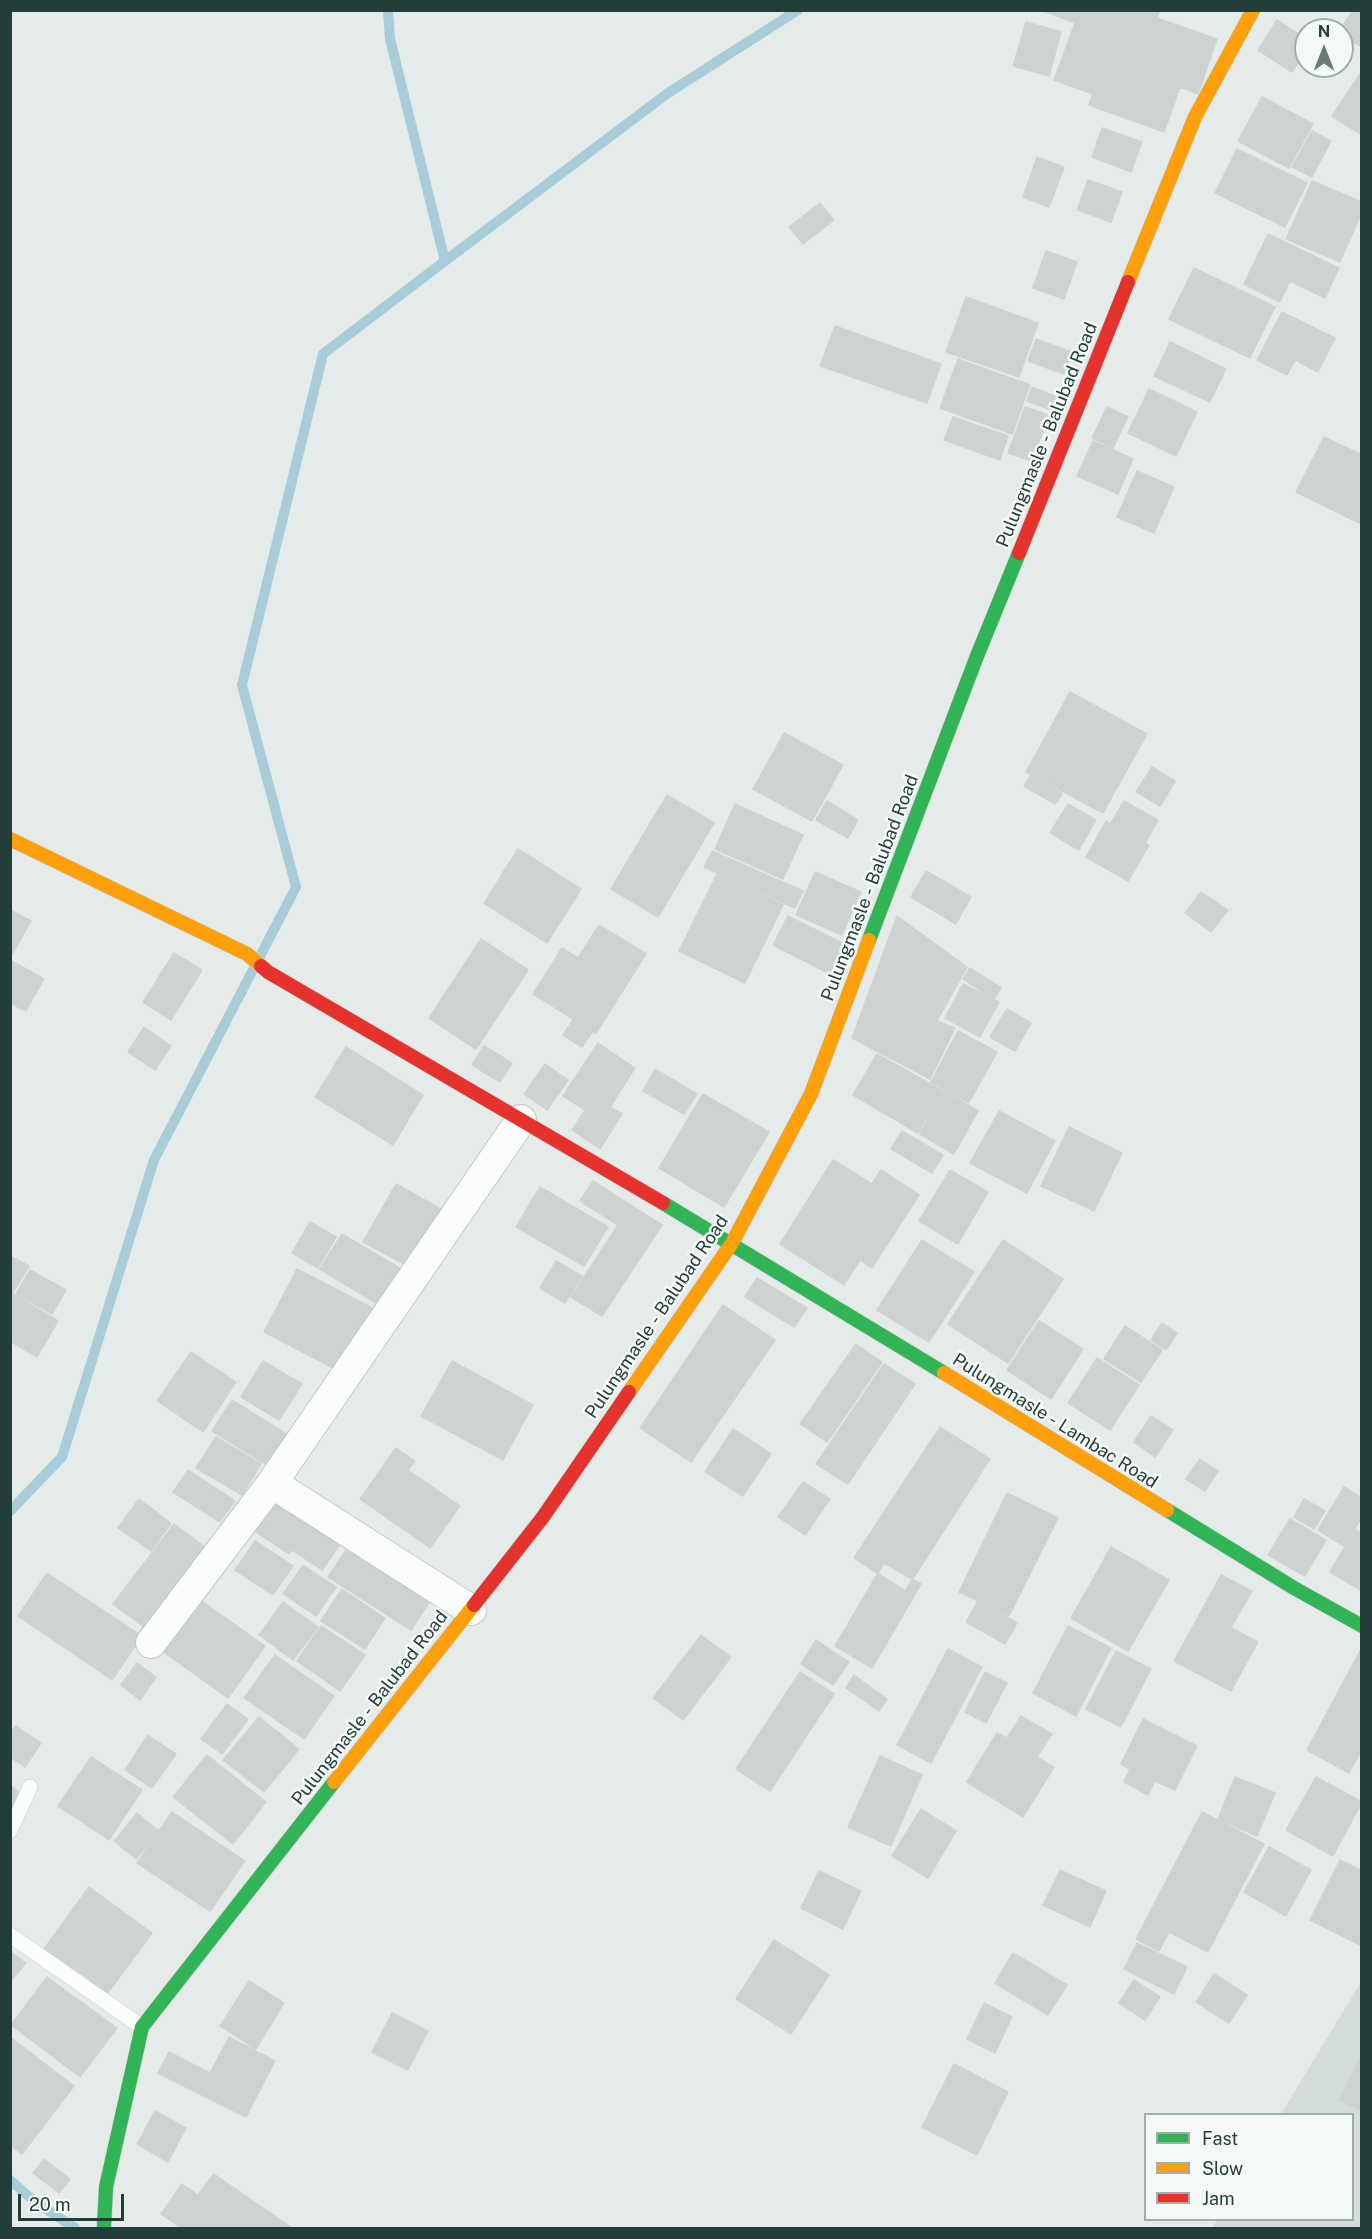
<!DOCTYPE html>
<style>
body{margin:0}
#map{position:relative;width:1372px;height:2239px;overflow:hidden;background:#e5ebe9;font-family:"Public Sans",sans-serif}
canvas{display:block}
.frame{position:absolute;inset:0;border:12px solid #233e3a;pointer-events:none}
.legend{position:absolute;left:1144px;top:2113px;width:210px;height:108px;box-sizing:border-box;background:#f4f9f7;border:2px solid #a0aeab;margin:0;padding:8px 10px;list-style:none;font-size:18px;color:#233e3a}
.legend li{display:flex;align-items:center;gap:12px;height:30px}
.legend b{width:30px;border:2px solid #a0aeab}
.north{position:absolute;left:1294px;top:18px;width:60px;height:60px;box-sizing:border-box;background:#f4f9f7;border:2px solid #a0aeab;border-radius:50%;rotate:0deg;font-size:16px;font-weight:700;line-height:24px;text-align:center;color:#233e3a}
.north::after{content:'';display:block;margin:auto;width:21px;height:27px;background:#677b77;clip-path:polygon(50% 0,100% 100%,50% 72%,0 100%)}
.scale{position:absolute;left:18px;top:2194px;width:106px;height:27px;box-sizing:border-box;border:3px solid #233e3a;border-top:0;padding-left:8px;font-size:18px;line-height:21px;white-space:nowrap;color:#233e3a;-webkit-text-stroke:4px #f4f9f7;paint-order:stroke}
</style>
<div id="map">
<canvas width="1372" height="2239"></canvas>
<div class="frame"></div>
<ul class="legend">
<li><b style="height:8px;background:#30b455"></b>Fast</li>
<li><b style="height:8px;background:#ff9f0a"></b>Slow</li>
<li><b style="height:8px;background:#e5322d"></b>Jam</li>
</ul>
<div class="north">N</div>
<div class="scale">20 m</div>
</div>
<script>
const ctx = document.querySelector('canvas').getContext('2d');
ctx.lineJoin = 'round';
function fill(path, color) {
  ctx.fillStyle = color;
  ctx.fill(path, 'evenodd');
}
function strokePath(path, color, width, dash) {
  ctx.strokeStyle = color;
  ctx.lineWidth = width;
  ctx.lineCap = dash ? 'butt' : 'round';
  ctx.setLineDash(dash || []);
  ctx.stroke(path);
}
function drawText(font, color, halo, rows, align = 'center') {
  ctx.font = font + ' "Public Sans",sans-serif';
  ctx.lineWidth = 5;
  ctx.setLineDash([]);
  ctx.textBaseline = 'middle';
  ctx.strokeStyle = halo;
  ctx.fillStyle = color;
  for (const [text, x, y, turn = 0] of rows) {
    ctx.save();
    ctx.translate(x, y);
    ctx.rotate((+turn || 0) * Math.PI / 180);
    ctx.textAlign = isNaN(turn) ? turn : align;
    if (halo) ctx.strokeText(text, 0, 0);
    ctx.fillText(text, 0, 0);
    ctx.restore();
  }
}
const built = new Path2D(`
 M 1361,1982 L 1361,2228 L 1212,2228 L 1217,2220 L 1352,2220 L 1352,2114 L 1281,2114 Z`);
const stream = new Path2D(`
 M 445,261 L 668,93 L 798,10
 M 10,1511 L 62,1457 L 154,1160 L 296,887 L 242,685 L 323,354 L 445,261 L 390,39 L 388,10
 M 10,2180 L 34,2201 L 75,2228`);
const building = new Path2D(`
 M 1041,10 L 1160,10 L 1157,18 L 1217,39 L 1198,94 L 1180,87 L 1164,132 L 1089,105 L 1093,94 L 1054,80 L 1075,23 Z
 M 1353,10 L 1362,10 L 1362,47 L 1342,35 L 1342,30 L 1340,30 Z
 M 1277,20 L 1306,39 L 1306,51 L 1292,72 L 1258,50 Z
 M 1026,22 L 1061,32 L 1049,76 L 1013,66 Z
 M 1362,71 L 1362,135 L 1332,116 Z
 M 1262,97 L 1313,124 L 1289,168 L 1238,141 Z
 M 1102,128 L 1142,142 L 1131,172 L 1092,157 Z
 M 1312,131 L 1331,141 L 1312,177 L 1292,167 Z
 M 1237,149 L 1307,183 L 1285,227 L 1215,193 Z
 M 1037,157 L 1064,167 L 1049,207 L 1023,197 Z
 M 1088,180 L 1122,192 L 1111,222 L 1077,210 Z
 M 1312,181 L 1362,202 L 1362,212 L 1340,262 L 1286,239 Z
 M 820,203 L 834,220 L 803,244 L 789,227 Z
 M 1268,234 L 1339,268 L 1325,298 L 1290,281 L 1280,302 L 1244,284 Z
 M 1046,251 L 1077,262 L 1064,299 L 1033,288 Z
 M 1194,268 L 1275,307 L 1250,358 L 1169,319 Z
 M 966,297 L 1038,323 L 1019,377 L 946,352 Z
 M 1282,312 L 1335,338 L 1318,372 L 1295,360 L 1287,375 L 1257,360 Z
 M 835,326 L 941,364 L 927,403 L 820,366 Z
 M 1036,339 L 1072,352 L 1064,374 L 1028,361 Z
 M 1170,342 L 1226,369 L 1210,402 L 1154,376 Z
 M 958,359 L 1030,385 L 1012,434 L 940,408 Z
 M 1032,387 L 1059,398 L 1054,411 L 1027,401 Z
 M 1149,389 L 1197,412 L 1176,456 L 1128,433 Z
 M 1025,407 L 1049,415 L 1032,461 L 1008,453 Z
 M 1107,407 L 1128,417 L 1113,448 L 1092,438 Z
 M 953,417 L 1008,436 L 1000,460 L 944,440 Z
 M 1324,437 L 1362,455 L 1362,518 L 1359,523 L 1296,492 Z
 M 1093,441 L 1133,459 L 1118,494 L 1077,476 Z
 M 1137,471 L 1174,487 L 1154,533 L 1117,517 Z
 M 1070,692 L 1147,734 L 1103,813 L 1026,772 Z
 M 784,733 L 843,765 L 812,821 L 753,789 Z
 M 1152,767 L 1175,781 L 1160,806 L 1136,792 Z
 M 1031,775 L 1062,794 L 1055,804 L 1024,786 Z
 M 667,795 L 714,823 L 658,917 L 611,889 Z
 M 827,801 L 858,820 L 848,838 L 816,820 Z
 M 1124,801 L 1158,820 L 1146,842 L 1111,823 Z
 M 735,804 L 803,835 L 783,879 L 715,849 Z
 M 1068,804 L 1096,820 L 1079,850 L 1050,833 Z
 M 1106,821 L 1149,845 L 1128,881 L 1086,857 Z
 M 518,849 L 581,889 L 547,943 L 484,903 Z
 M 712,851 L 803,891 L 795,908 L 704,867 Z
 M 926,871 L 971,897 L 956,924 L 911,897 Z
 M 815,872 L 861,892 L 842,935 L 796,915 Z
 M 717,874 L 783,905 L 745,983 L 679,951 Z
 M 1201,892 L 1228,910 L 1211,932 L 1185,913 Z
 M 10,910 L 31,921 L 10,958 Z
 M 788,916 L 846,945 L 832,975 L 773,945 Z
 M 897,916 L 967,967 L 937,1021 L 955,1028 L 930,1079 L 852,1038 Z
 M 599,925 L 646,954 L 596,1033 L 533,994 L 562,948 L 578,958 Z
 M 481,939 L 528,970 L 476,1049 L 429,1018 Z
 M 174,953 L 202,970 L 171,1020 L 143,1002 Z
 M 10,960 L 44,979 L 26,1011 L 10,1003 Z
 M 970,968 L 1001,988 L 994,999 L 963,979 Z
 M 963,984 L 999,1002 L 980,1037 L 945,1018 Z
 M 1007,1009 L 1031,1023 L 1015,1051 L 990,1037 Z
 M 573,1020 L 593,1031 L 582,1047 L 563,1035 Z
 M 144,1027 L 171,1046 L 155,1070 L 128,1052 Z
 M 958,1031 L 997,1052 L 969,1103 L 931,1082 Z
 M 598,1043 L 635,1068 L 610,1107 L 622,1114 L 600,1149 L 572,1130 L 585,1110 L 563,1096 Z
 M 484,1046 L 512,1063 L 500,1082 L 472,1065 Z
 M 346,1047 L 423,1095 L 393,1145 L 315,1097 Z
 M 877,1054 L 943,1091 L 918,1133 L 853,1095 Z
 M 545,1064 L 568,1080 L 547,1110 L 524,1094 Z
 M 655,1069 L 697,1094 L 684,1114 L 643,1091 Z
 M 944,1091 L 978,1111 L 954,1154 L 920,1134 Z
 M 703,1094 L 769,1132 L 724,1207 L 659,1168 Z
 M 999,1111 L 1055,1141 L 1027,1193 L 970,1163 Z
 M 1069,1127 L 1122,1153 L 1094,1211 L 1041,1186 Z
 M 902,1131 L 943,1155 L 932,1173 L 891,1149 Z
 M 833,1160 L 872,1184 L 881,1170 L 919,1195 L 872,1268 L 860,1260 L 844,1285 L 780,1244 Z
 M 950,1170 L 988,1192 L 958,1244 L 919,1221 Z
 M 593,1181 L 662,1225 L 602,1316 L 571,1297 L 618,1225 L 580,1201 Z
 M 396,1184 L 441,1209 L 408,1266 L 363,1242 Z
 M 540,1187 L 608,1227 L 584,1266 L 516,1227 Z
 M 310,1222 L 336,1237 L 318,1268 L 292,1253 Z
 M 342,1234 L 408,1273 L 386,1309 L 320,1269 Z
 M 922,1240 L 974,1272 L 929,1342 L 877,1310 Z
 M 1003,1240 L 1063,1279 L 1008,1363 L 948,1324 Z
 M 10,1256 L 29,1266 L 10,1297 Z
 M 556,1261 L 582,1276 L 565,1303 L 540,1288 Z
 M 297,1269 L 376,1310 L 343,1373 L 264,1332 Z
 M 30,1270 L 66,1290 L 52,1314 L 16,1294 Z
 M 757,1278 L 807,1308 L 794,1327 L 745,1297 Z
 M 13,1294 L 58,1321 L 37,1357 L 10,1341 L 10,1298 Z
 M 723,1305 L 775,1340 L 691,1462 L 640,1428 Z
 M 1039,1321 L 1083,1349 L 1051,1399 L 1007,1370 Z
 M 1162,1323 L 1177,1333 L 1166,1350 L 1151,1340 Z
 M 1125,1326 L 1162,1350 L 1141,1382 L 1104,1359 Z
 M 856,1344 L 882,1362 L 827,1442 L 800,1424 Z
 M 191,1352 L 236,1382 L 203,1432 L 157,1401 Z
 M 1097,1358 L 1139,1385 L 1110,1430 L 1068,1403 Z
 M 263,1361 L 302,1384 L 279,1420 L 241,1397 Z
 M 452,1361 L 533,1405 L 503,1460 L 421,1416 Z
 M 884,1364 L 915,1384 L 848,1484 L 816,1464 Z
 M 232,1400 L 294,1439 L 275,1470 L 212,1431 Z
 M 1151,1416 L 1173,1430 L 1155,1457 L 1134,1442 Z
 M 940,1427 L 990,1459 L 905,1591 L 854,1558 Z
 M 733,1429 L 771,1454 L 743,1496 L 705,1472 Z
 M 216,1437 L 261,1464 L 242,1495 L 196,1468 Z
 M 396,1448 L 415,1461 L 408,1470 L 460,1506 L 430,1548 L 360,1499 Z
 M 1200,1459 L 1218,1471 L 1205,1491 L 1186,1479 Z
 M 188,1470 L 235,1501 L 220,1522 L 173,1492 Z
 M 803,1482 L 830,1499 L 805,1535 L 778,1517 Z
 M 1344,1487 L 1362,1498 L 1362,1517 L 1344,1546 L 1318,1530 Z
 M 276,1492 L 345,1537 L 322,1570 L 292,1550 L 289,1554 L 250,1528 Z
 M 1007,1493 L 1058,1518 L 1009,1616 L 959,1592 Z
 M 139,1499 L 171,1523 L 151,1551 L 118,1528 Z
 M 1304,1499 L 1325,1511 L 1314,1529 L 1294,1517 Z
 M 1290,1519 L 1326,1540 L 1305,1576 L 1268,1555 Z
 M 174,1524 L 212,1552 L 152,1633 L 113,1604 Z
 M 1355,1530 L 1362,1534 L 1362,1591 L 1330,1572 Z
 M 255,1541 L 293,1566 L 273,1595 L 235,1570 Z
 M 349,1545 L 432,1598 L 411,1630 L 328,1577 Z
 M 1111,1547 L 1169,1580 L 1128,1651 L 1071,1618 Z
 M 884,1563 L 921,1584 L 872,1668 L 835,1646 Z
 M 303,1565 L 336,1587 L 316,1616 L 283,1594 Z
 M 47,1573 L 142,1636 L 112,1680 L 18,1616 Z
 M 1221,1575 L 1252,1591 L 1231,1628 L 1258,1642 L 1231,1691 L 1174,1661 Z
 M 342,1589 L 385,1618 L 365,1649 L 321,1621 Z
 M 199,1599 L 265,1646 L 228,1698 L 162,1651 Z
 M 978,1601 L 1017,1623 L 1005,1644 L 966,1622 Z
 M 283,1602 L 318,1627 L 293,1660 L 259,1635 Z
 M 321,1626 L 365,1655 L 340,1691 L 297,1661 Z
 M 1068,1626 L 1111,1648 L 1076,1716 L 1033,1693 Z
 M 701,1635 L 731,1657 L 683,1720 L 653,1698 Z
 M 816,1640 L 849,1662 L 833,1685 L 801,1664 Z
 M 948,1649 L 982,1667 L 931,1763 L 897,1745 Z
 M 1361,1649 L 1362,1749 L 1349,1773 L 1307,1750 Z
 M 1116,1651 L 1151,1669 L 1121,1727 L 1086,1709 Z
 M 275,1655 L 334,1696 L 304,1739 L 244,1698 Z
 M 137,1663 L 156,1677 L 140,1700 L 121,1685 Z
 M 800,1672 L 834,1694 L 770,1791 L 736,1769 Z
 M 985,1672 L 1007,1683 L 986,1723 L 965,1712 Z
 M 854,1675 L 887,1699 L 879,1711 L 846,1688 Z
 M 227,1704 L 248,1719 L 222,1754 L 201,1739 Z
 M 1021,1716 L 1052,1734 L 1037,1757 L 1054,1767 L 1023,1817 L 967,1782 L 997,1733 L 1007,1738 Z
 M 259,1717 L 299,1749 L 264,1792 L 223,1760 Z
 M 1143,1719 L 1197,1746 L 1175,1790 L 1155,1781 L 1148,1795 L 1124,1782 L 1130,1769 L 1121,1764 Z
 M 16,1726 L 41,1743 L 25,1767 L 10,1757 L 10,1733 Z
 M 148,1735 L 176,1754 L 152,1788 L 125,1770 Z
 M 207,1755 L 266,1802 L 233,1844 L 173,1797 Z
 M 880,1756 L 922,1775 L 891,1846 L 848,1827 Z
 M 91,1757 L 142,1790 L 109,1840 L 58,1806 Z
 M 1235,1777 L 1275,1793 L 1257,1836 L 1218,1819 Z
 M 1316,1777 L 1362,1802 L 1333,1856 L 1286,1830 Z
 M 10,1785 L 22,1794 L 10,1809 Z
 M 921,1809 L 956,1831 L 928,1878 L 892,1856 Z
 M 172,1812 L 245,1861 L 210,1911 L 137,1863 Z
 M 1202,1812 L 1264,1844 L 1208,1952 L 1169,1932 L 1159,1951 L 1136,1939 Z
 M 137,1813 L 159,1831 L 136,1859 L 114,1841 Z
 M 1269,1847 L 1311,1870 L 1286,1916 L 1244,1892 Z
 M 1340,1860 L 1362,1871 L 1362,1946 L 1310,1920 Z
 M 1060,1870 L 1106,1891 L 1090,1927 L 1043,1905 Z
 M 819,1871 L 861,1891 L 843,1929 L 801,1908 Z
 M 89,1887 L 152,1933 L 107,1994 L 44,1949 Z
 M 774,1940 L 829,1975 L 791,2034 L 736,1999 Z
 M 1137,1943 L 1187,1967 L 1174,1994 L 1124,1969 Z
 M 10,1951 L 26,1963 L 10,1982 Z
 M 1013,1953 L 1067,1985 L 1048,2015 L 995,1983 Z
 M 1214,1974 L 1247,1995 L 1229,2023 L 1196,2002 Z
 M 47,1977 L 117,2028 L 80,2077 L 11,2025 Z
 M 1134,1980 L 1160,1997 L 1145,2020 L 1119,2003 Z
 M 249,1981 L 284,2003 L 256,2049 L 220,2026 Z
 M 984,2003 L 1012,2017 L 995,2053 L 967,2039 Z
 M 392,2013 L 428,2031 L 408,2070 L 372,2052 Z
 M 10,2037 L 74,2086 L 22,2154 L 10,2145 Z
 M 229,2037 L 275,2061 L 246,2117 L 158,2073 L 169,2052 L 210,2073 Z
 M 1362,2056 L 1362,2111 L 1339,2100 Z
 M 954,2064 L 1008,2092 L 977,2155 L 922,2127 Z
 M 155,2111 L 186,2128 L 168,2162 L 137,2144 Z
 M 44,2159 L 70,2179 L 59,2193 L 33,2173 Z
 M 214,2174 L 292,2228 L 181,2228 L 161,2214 L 182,2184 L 198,2195 Z`);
const lane = new Path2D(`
 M 10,1831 L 30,1787
 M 10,1935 L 142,2027`);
const street = new Path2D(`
 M 272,1483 L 471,1610
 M 151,1643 L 272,1483 L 521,1120`);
const fast = new Path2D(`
 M 869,940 L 977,656 L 1019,553
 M 663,1203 L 944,1373
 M 1167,1510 L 1294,1588 L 1362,1626
 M 104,2228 L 106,2187 L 142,2027 L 334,1782`);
const slow = new Path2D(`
 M 1128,282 L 1195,117 L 1253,10
 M 10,839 L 247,954 L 261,966
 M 944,1373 L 1167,1510
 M 629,1392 L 732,1243 L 811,1094 L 869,940
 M 334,1782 L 474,1605`);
const jam = new Path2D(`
 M 1019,553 L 1128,282
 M 261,966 L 268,972 L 663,1203
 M 474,1605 L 543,1517 L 629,1392`);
const streetNames = [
 ["Pulungmasle - Balubad Road",1047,435,-68],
 ["Pulungmasle - Balubad Road",870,888,-69],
 ["Pulungmasle - Balubad Road",657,1317,-56],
 ["Pulungmasle - Lambac Road",1055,1421,32],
 ["Pulungmasle - Balubad Road",370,1708,-52]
];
fill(built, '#d4dcd9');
strokePath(stream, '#a8ccd8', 10);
fill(building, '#ced3d2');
strokePath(building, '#ced4d2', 1.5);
strokePath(lane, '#c2c8c6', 16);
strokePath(street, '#c2c8c6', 32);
strokePath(fast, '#c1c8c6', 15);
strokePath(slow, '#c1c8c6', 15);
strokePath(jam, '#c1c8c6', 15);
strokePath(lane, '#fbfcfc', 15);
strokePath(street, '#fbfcfc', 30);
strokePath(fast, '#30b455', 14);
strokePath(slow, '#ff9f0a', 14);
strokePath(jam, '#e5322d', 14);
drawText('18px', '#233e3a', '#f4f9f7', streetNames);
</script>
